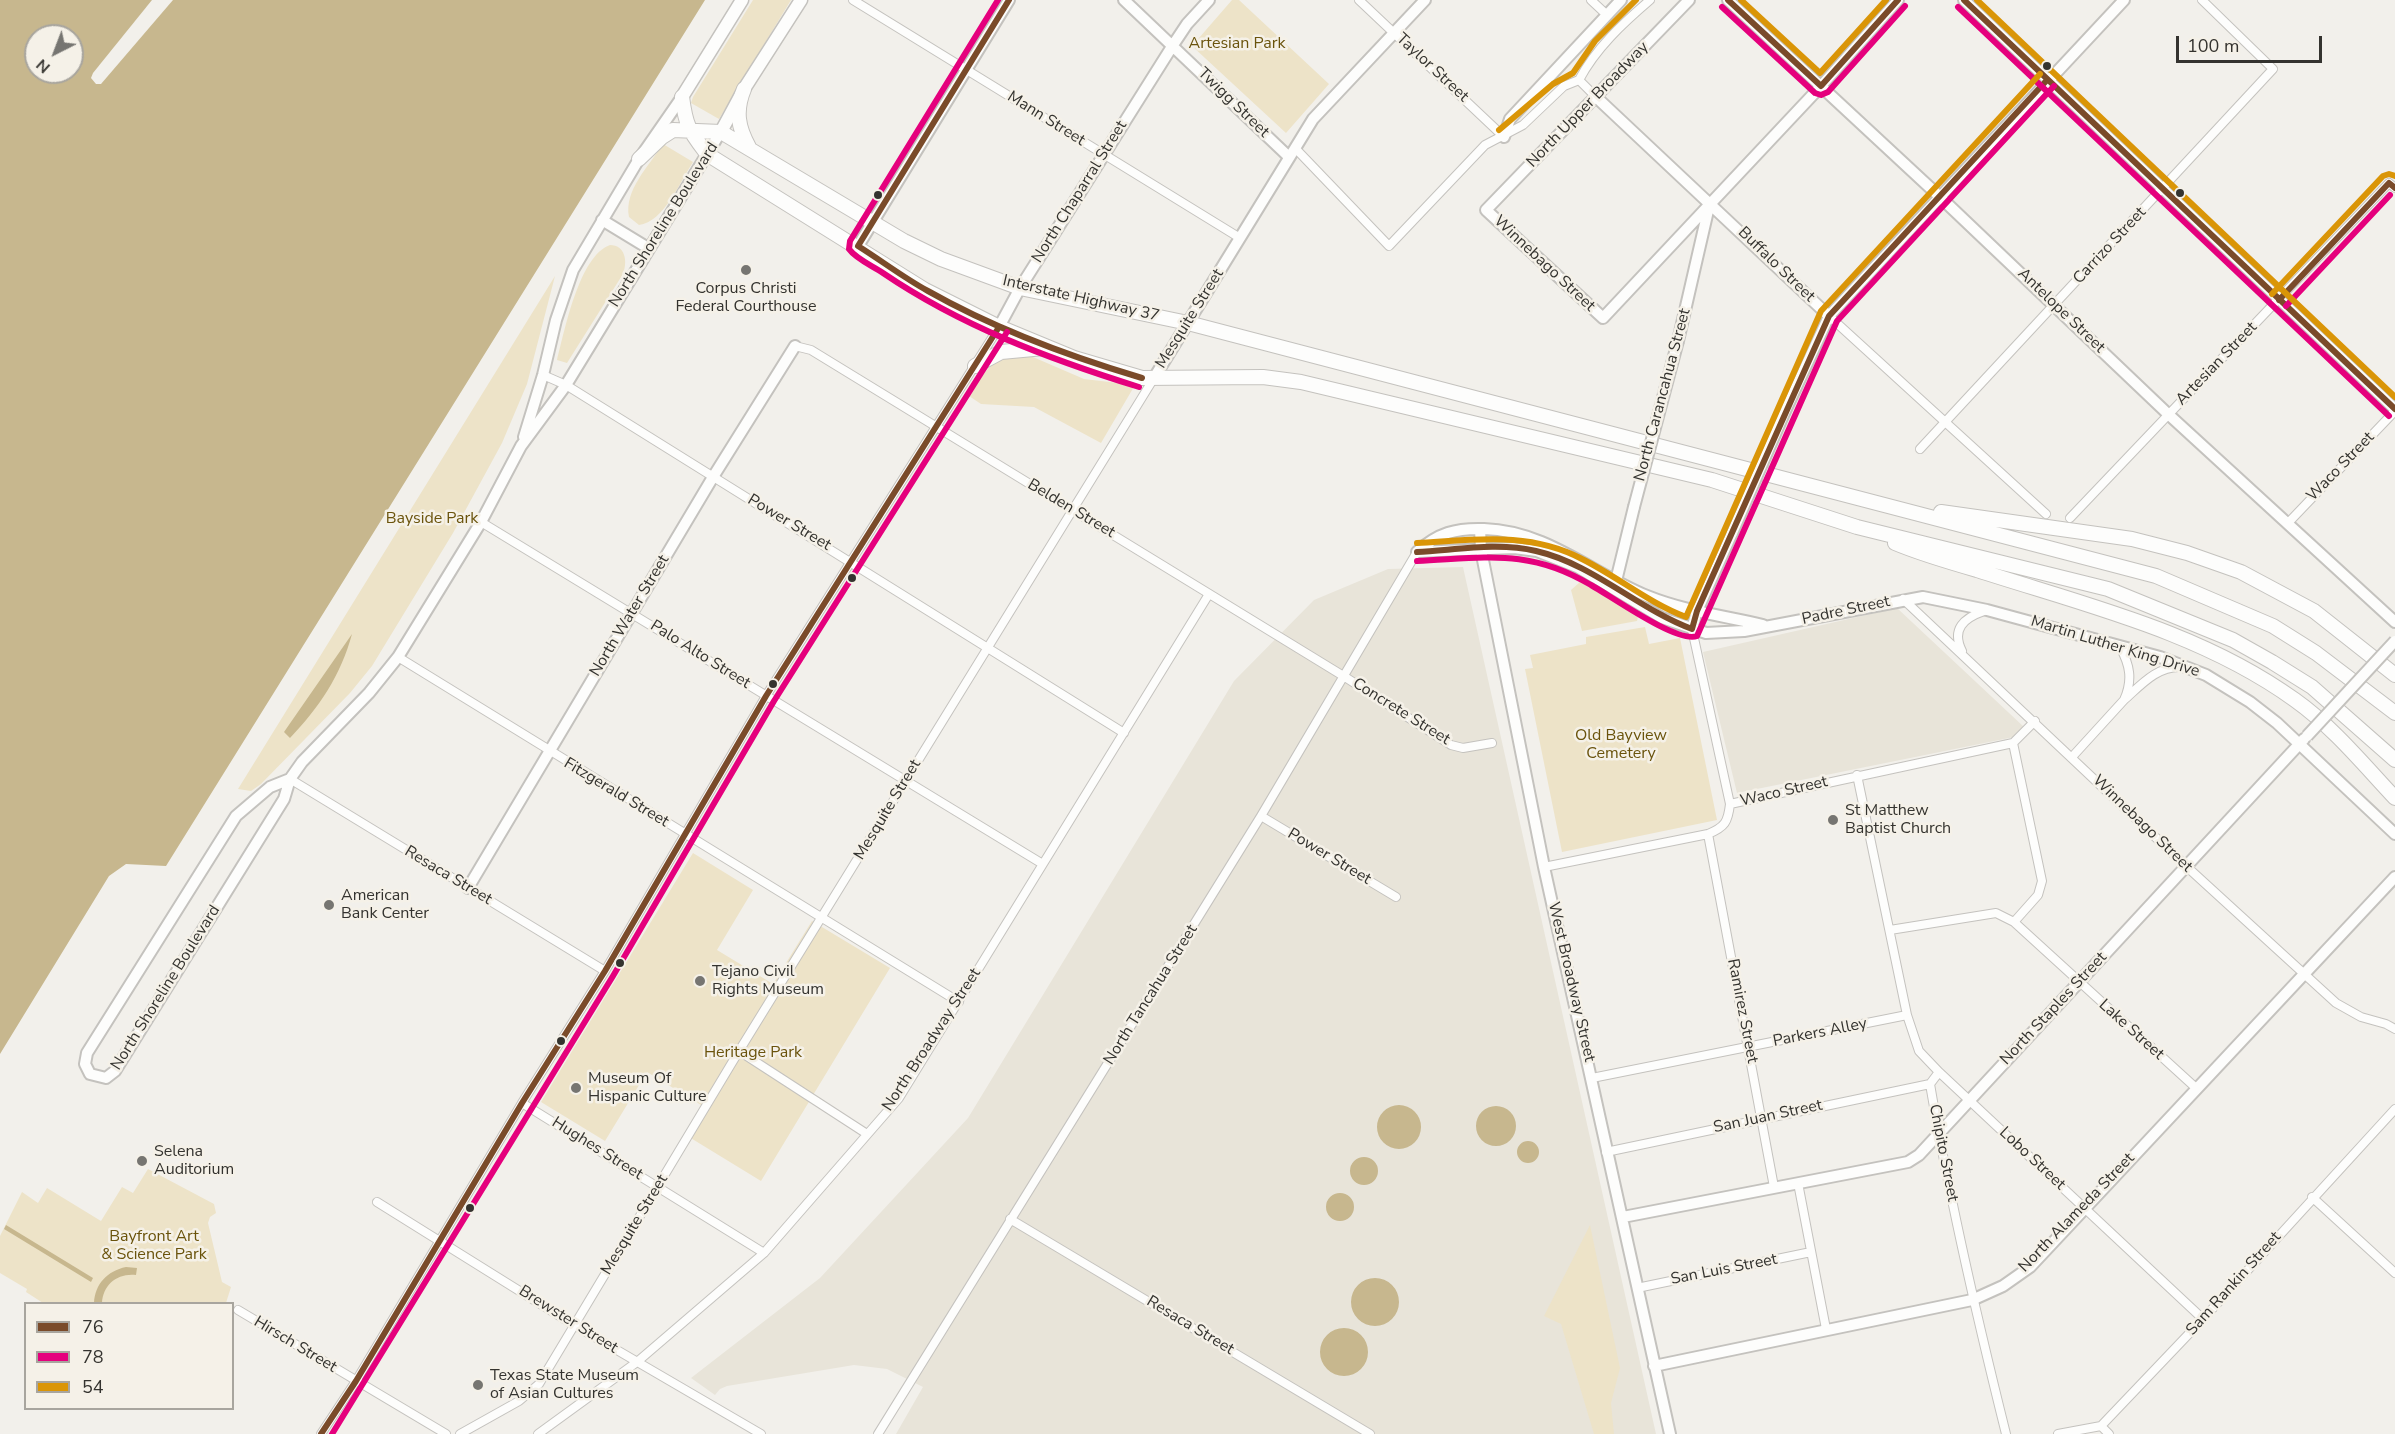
<!DOCTYPE html>
<style>
body{margin:0}
#map{position:relative;width:2395px;height:1434px;overflow:hidden;background:#f2f0eb;font-family:"Nunito Sans",sans-serif}
canvas{display:block}
.legend{position:absolute;left:24px;top:1302px;width:210px;height:108px;box-sizing:border-box;background:#f5f1e8;border:2px solid #a8a59e;margin:0;padding:8px 10px;list-style:none;font-size:18px;color:#34332f}
.legend li{display:flex;align-items:center;gap:12px;height:30px}
.legend b{width:30px;border:2px solid #a8a59e}
.north{position:absolute;left:24px;top:24px;width:60px;height:60px;box-sizing:border-box;background:#f5f1e8;border:2px solid #a8a59e;border-radius:50%;rotate:222deg;font-size:16px;font-weight:700;line-height:24px;text-align:center;color:#34332f}
.north::after{content:'';display:block;margin:auto;width:21px;height:27px;background:#767571;clip-path:polygon(50% 0,100% 100%,50% 72%,0 100%)}
.scale{position:absolute;left:2176px;top:36px;width:146px;height:27px;box-sizing:border-box;border:3px solid #34332f;border-top:0;padding-left:8px;font-size:18px;line-height:21px;white-space:nowrap;color:#34332f;-webkit-text-stroke:4px #f5f1e8;paint-order:stroke}
</style>
<div id="map">
<canvas width="2395" height="1434"></canvas>
<ul class="legend">
<li><b style="height:8px;background:#7a4b2a"></b>76</li>
<li><b style="height:8px;background:#e5007d"></b>78</li>
<li><b style="height:8px;background:#da9507"></b>54</li>
</ul>
<div class="north">N</div>
<div class="scale">100 m</div>
</div>
<script>
const ctx = document.querySelector('canvas').getContext('2d');
ctx.lineJoin = 'round';
function fill(path, color) {
  ctx.fillStyle = color;
  ctx.fill(path, 'evenodd');
}
function strokePath(path, color, width, dash) {
  ctx.strokeStyle = color;
  ctx.lineWidth = width;
  ctx.lineCap = dash ? 'butt' : 'round';
  ctx.setLineDash(dash || []);
  ctx.stroke(path);
}
function drawText(font, color, halo, rows, align = 'center') {
  ctx.font = font + ' "Nunito Sans",sans-serif';
  ctx.lineWidth = 5;
  ctx.setLineDash([]);
  ctx.textBaseline = 'middle';
  ctx.strokeStyle = halo;
  ctx.fillStyle = color;
  for (const [text, x, y, turn = 0] of rows) {
    ctx.save();
    ctx.translate(x, y);
    ctx.rotate((+turn || 0) * Math.PI / 180);
    ctx.textAlign = isNaN(turn) ? turn : align;
    if (halo) ctx.strokeText(text, 0, 0);
    ctx.fillText(text, 0, 0);
    ctx.restore();
  }
}
const built = new Path2D(`
 M 1463,567 L 1656,1434 L 896,1434 L 923,1387 L 887,1369 L 854,1365 L 727,1386 L 720,1389 L 715,1395 L 691,1378 L 820,1278 L 968,1118 L 1234,681 L 1314,600 L 1388,569 Z
 M 1897,608 L 2024,727 L 2014,737 L 1737,793 L 1703,652 Z`);
const green = new Path2D(`
 M 753,0 L 791,0 L 719,119 L 691,103 L 693,97 Z
 M 1232,0 L 1239,0 L 1329,84 L 1286,133 L 1192,46 Z
 M 663,144 L 693,162 C 680,182 664,222 639,225 L 629,217 C 624,190 649,166 663,144 Z
 M 610,245 C 625,245 628,261 623,274 L 567,363 L 557,360 C 565,330 579,256 610,245 Z
 M 555,276 L 527,384 L 502,443 L 453,533 L 372,666 L 350,693 L 261,784 L 251,791 L 238,789 Z
 M 1026,354 L 1084,379 L 1135,385 L 1101,443 L 1034,407 L 981,404 L 969,396 C 990,365 988,361 1026,354 Z
 M 1580,582 L 1639,613 L 1637,621 L 1582,631 L 1571,590 Z
 M 1645,627 L 1649,644 L 1680,638 L 1717,820 L 1562,852 L 1525,669 L 1533,668 L 1530,655 L 1586,644 L 1586,637 Z
 M 693,853 L 753,890 L 717,950 L 773,984 L 812,921 L 890,968 L 761,1181 L 689,1137 L 706,1108 L 647,1072 L 605,1141 L 541,1102 Z
 M 148,1169 L 214,1204 L 216,1213 L 210,1217 L 208,1223 L 222,1282 L 231,1287 L 226,1303 L 43,1303 L 26,1292 L 27,1289 L 0,1273 L 0,1236 L 22,1192 L 38,1203 L 47,1188 L 101,1221 L 122,1187 L 133,1193 Z
 M 1590,1225 L 1620,1368 L 1611,1403 L 1614,1434 L 1594,1434 L 1561,1324 L 1544,1316 Z`);
const water = new Path2D(`
 M 0,0 L 705,0 L 166,866 L 126,864 L 109,876 L 0,1054 ZM 36,36 L 72,36 L 72,72 L 36,72 Z
 M 352,634 C 341,675 319,708 290,738 L 284,732 Z
 M1377 1127a22 22 0 1 1 44 0a22 22 0 1 1-44 0Z
 M1476 1126a20 20 0 1 1 40 0a20 20 0 1 1-40 0Z
 M1517 1152a11 11 0 1 1 22 0a11 11 0 1 1-22 0Z
 M1350 1171a14 14 0 1 1 28 0a14 14 0 1 1-28 0Z
 M1326 1207a14 14 0 1 1 28 0a14 14 0 1 1-28 0Z
 M 6,1225 L 93,1278 L 91,1282 L 4,1229 Z
 M 126,1267 L 137,1268 L 136,1275 C 117,1273 103,1285 102,1303 L 94,1303 C 95,1284 107,1271 126,1267 Z
 M1351 1302a24 24 0 1 1 48 0a24 24 0 1 1-48 0Z
 M1320 1352a24 24 0 1 1 48 0a24 24 0 1 1-48 0Z`);
const pier = new Path2D(`
 M 152,0 L 173,0 L 101,84 L 96,84 L 91,78 L 93,73 Z`);
const street = new Path2D(`
 M 853,0 L 1240,238
 M 1359,0 L 1504,137
 M 1591,0 L 1607,15
 M 1579,80 C 1596,48 1622,24 1650,0
 M 1579,80 L 1596,97
 M 1295,148 L 1389,246 L 1485,145 L 1523,125 L 1564,86 L 1579,80
 M 1829,316 L 2046,514
 M 795,346 L 811,350 L 1345,677 L 1451,745 L 1463,748 L 1492,743
 M 543,375 L 566,385 L 1124,733
 M 1920,449 L 2273,69 L 2202,0
 M 2070,518 L 2389,183 L 2395,188
 M 481,522 L 1041,863
 M 2288,523 L 2395,411
 M 1903,599 L 2186,866 L 2336,1003 L 2361,1017 L 2386,1024 L 2395,1029
 M 2120,647 C 2130,665 2133,680 2124,700 C 2141,685 2157,666 2181,667
 M 1962,651 C 1951,629 1964,618 1984,611
 M 398,657 L 959,1002
 M 2013,743 L 2042,881 L 2038,895 L 2014,922 L 2196,1088
 M 2072,757 L 2124,700
 M 1857,775 L 1907,1015 L 1919,1051 L 1939,1072 L 1930,1084 C 1950,1202 1977,1318 2006,1434
 M 290,779 L 605,971
 M 1730,804 L 2013,743 L 2035,721
 M 1261,816 L 1396,897
 M 1708,834 L 1774,1187
 M 1544,867 L 1708,834 C 1725,827 1728,822 1730,804 L 1692,629
 M 1890,930 L 1996,913 L 2014,922
 M 739,1051 L 867,1134
 M 1939,1072 L 2203,1319
 M 1592,1078 L 1907,1015
 M 522,1103 L 764,1253
 M 1606,1152 L 1930,1084
 M 1798,1183 L 1826,1329
 M 2312,1197 L 2395,1273
 M 377,1202 L 574,1325 L 761,1434
 M 1010,1219 L 1370,1434
 M 1637,1288 L 1811,1252
 M 238,1310 L 446,1434
 M 2101,1426 L 2109,1434
 M 321,1434 L 356,1381 L 522,1103 L 605,971 L 766,696 L 999,327
 M 460,1434 L 519,1401 L 539,1384 L 739,1051 L 1154,378
 M 538,1434 L 637,1362 L 764,1253 L 899,1098 L 1209,594
 M 878,1434 L 1261,816 L 1417,552
 M 2058,1434 L 2101,1426 L 2203,1319 L 2395,1109`);
const secondary = new Path2D(`
 M 1124,0 L 1289,157
 M 1689,0 L 1486,210 L 1603,318 L 1821,86 L 1898,0
 M 1728,0 L 1939,196 L 2168,414 L 2395,622
 M 1964,0 L 2395,409
 M 1596,97 L 1829,316
 M 1504,137 L 1510,119 L 1621,0
 M 602,220 L 648,248
 M 858,246 L 1009,0
 M 999,327 L 1020,288 L 1173,45 L 1187,24 L 1209,0
 M 1678,341 L 1710,202
 M 1157,373 L 1313,119 L 1425,0
 M 1785,411 L 1829,316 L 2124,0
 M 524,437 L 543,375 L 556,320 L 573,270 L 639,159 L 682,97
 M 1480,529 L 1481,550 L 1544,867 L 1670,1434
 M 1417,552 L 1514,548 L 1537,551 L 1577,567 L 1662,618 L 1706,633 L 1744,631 L 1923,597 L 1987,610 L 2160,657 L 2206,675 L 2250,702 L 2277,723 L 2395,834
 M 1417,552 C 1438,533 1456,528 1484,529 C 1547,531 1591,573 1647,596 C 1684,611 1724,616 1763,625
 M 1615,585 L 1634,507
 M 1692,629 L 1697,611 L 1732,533
 M 290,779 L 270,787 L 236,816 L 87,1053 L 85,1064 L 90,1074 L 106,1078 L 115,1071 L 284,799 L 290,779 L 302,762 L 369,693 L 398,657 L 481,522 L 521,446 L 566,385 L 723,128
 M 468,888 L 713,477 L 795,346
 M 1623,1217 L 1908,1162 L 1919,1155 L 2304,739
 M 1654,1366 L 1972,1300 L 2003,1286 L 2030,1267 L 2395,877`);
const primary = new Path2D(`
 M 682,97 L 742,0
 M 723,128 L 744,89 L 801,0`);
const highway = new Path2D(`
 M 744,89 C 735,111 738,127 749,147
 M 682,97 C 686,127 689,130 707,154 L 925,290 L 999,327 L 1074,358 L 1142,378 L 1263,377 L 1301,382 L 1712,480 L 1857,527 L 2108,589 L 2233,640 L 2272,662 L 2312,687 L 2395,760
 M 639,159 L 662,137 L 673,130 L 721,132 L 904,241 L 941,259 L 1020,288 L 1188,323 L 2156,576 L 2273,626 L 2316,653 L 2395,713
 M 975,366 L 1001,352 L 1044,348
 M 1941,512 L 2132,539 L 2187,553 L 2241,572 L 2314,611 L 2395,675
 M 1895,543 C 1921,554 1949,562 1977,570 C 2085,605 2201,632 2295,700 C 2333,727 2364,765 2395,798`);
const secondaryBridge = new Path2D(`
 M 1634,507 L 1678,341
 M 1732,533 L 1785,411
 M 2307,736 L 2395,641`);
const bus1 = new Path2D(`
 M 1009,0 L 858,246 C 882,261 904,278 928,291 C 995,329 1068,356 1142,378
 M 1728,0 L 1821,86 L 1898,0
 M 1964,0 L 2395,409
 M 2279,300 L 2389,183 L 2395,188
 M 1417,552 C 1456,550 1498,542 1536,551 C 1593,564 1638,609 1692,629 L 1697,611 L 1829,316 L 2047,80
 M 321,1434 L 356,1381 L 522,1103 L 605,971 L 766,696 L 999,327`);
const bus2 = new Path2D(`
 M 998,0 L 850,241 L 849,249 C 856,259 873,266 883,273 C 961,326 1049,359 1139,387
 M 1722,7 L 1815,93 L 1821,95 L 1828,92 L 1905,6
 M 1958,7 L 2389,416
 M 2286,306 L 2390,195
 M 1417,561 C 1486,558 1529,548 1591,585 C 1611,596 1678,644 1697,636 L 1837,321 L 2054,86
 M 332,1434 L 613,976 L 774,701 L 1007,332`);
const bus3 = new Path2D(`
 M 1741,0 L 1820,73 L 1886,0
 M 1977,0 L 2395,397
 M 1499,130 L 1553,84 L 1573,73 L 1595,41 L 1636,0
 M 2272,294 L 2383,176 L 2389,174 L 2395,176
 M 1417,543 C 1474,540 1529,531 1582,559 C 1618,577 1649,603 1686,617 L 1821,311 L 2040,74`);
const markers = [
 [2047,66,5,"#34332f"],
 [2180,193,5,"#34332f"],
 [878,195,5,"#34332f"],
 [746,270,6,"#767571"],
 [852,578,5,"#34332f"],
 [773,684,5,"#34332f"],
 [1833,820,6,"#767571"],
 [329,905,6,"#767571"],
 [620,963,5,"#34332f"],
 [700,981,6,"#767571"],
 [561,1041,5,"#34332f"],
 [576,1088,6,"#767571"],
 [142,1161,6,"#767571"],
 [470,1208,5,"#34332f"],
 [478,1385,6,"#767571"]
];
const parkNames = [
 ["Artesian Park",1237,44],
 ["Bayside Park",432,519],
 ["Old Bayview",1621,736],
 ["Cemetery",1621,754],
 ["Heritage Park",753,1053],
 ["Bayfront Art",154,1237],
 ["& Science Park",154,1255]
];
const streetNames = [
 ["Taylor Street",1432,68,43],
 ["Twigg Street",1233,103,44],
 ["North Upper Broadway",1588,105,-46],
 ["Mann Street",1046,119,32],
 ["North Chaparral Street",1080,192,-58],
 ["North Shoreline Boulevard",664,225,-58],
 ["Carrizo Street",2110,246,-47],
 ["Winnebago Street",1544,264,43],
 ["Buffalo Street",1776,265,44],
 ["Interstate Highway 37",1081,299,13],
 ["Antelope Street",2061,311,44],
 ["Mesquite Street",1190,319,-58],
 ["Artesian Street",2217,364,-46],
 ["North Carancahua Street",1663,395,-75],
 ["Waco Street",2341,467,-46],
 ["Belden Street",1071,509,31],
 ["Power Street",789,523,31],
 ["Padre Street",1846,611,-12],
 ["North Water Street",630,616,-59],
 ["Martin Luther King Drive",2115,647,17],
 ["Palo Alto Street",700,655,32],
 ["Concrete Street",1401,712,32],
 ["Waco Street",1784,792,-13],
 ["Fitzgerald Street",616,793,31],
 ["Mesquite Street",888,810,-59],
 ["Winnebago Street",2142,824,44],
 ["Power Street",1329,857,31],
 ["Resaca Street",448,876,31],
 ["West Broadway Street",1571,982,77],
 ["North Shoreline Boulevard",166,988,-58],
 ["North Tancahua Street",1151,995,-58],
 ["North Staples Street",2054,1009,-47],
 ["Ramirez Street",1742,1011,79],
 ["Lake Street",2131,1030,42],
 ["Parkers Alley",1820,1033,-11],
 ["North Broadway Street",932,1040,-57],
 ["San Juan Street",1768,1117,-12],
 ["Hughes Street",597,1149,32],
 ["Chipito Street",1943,1153,79],
 ["Lobo Street",2032,1159,43],
 ["North Alameda Street",2077,1213,-46],
 ["Mesquite Street",635,1225,-59],
 ["San Luis Street",1724,1270,-11],
 ["Sam Rankin Street",2234,1284,-48],
 ["Brewster Street",568,1320,32],
 ["Resaca Street",1190,1326,31],
 ["Hirsch Street",295,1345,31]
];
const poiNames = [
 ["Corpus Christi",746,289,"center"],
 ["Federal Courthouse",746,307,"center"],
 ["St Matthew",1845,811],
 ["Baptist Church",1845,829],
 ["American",341,896],
 ["Bank Center",341,914],
 ["Tejano Civil",712,972],
 ["Rights Museum",712,990],
 ["Museum Of",588,1079],
 ["Hispanic Culture",588,1097],
 ["Selena",154,1152],
 ["Auditorium",154,1170],
 ["Texas State Museum",490,1376],
 ["of Asian Cultures",490,1394]
];
fill(built, '#e8e4d9');
fill(green, '#ede3c8');
fill(water, '#c7b78e');
fill(pier, '#f2f0eb');
strokePath(street, '#c4c2be', 10);
strokePath(secondary, '#c4c2be', 14);
strokePath(primary, '#c4c2be', 15);
strokePath(highway, '#c4c2be', 16);
strokePath(street, '#fdfdfc', 8);
strokePath(secondary, '#fdfdfc', 10);
strokePath(primary, '#fdfdfc', 12);
strokePath(highway, '#fdfdfc', 14);
strokePath(secondaryBridge, '#c4c2be', 14, []);
strokePath(secondaryBridge, '#fdfdfc', 10);
strokePath(bus1, '#7a4b2a', 6);
strokePath(bus2, '#e5007d', 6);
strokePath(bus3, '#da9507', 6);
for (const [x, y, r, color] of markers) {
  const dot = new Path2D();
  dot.arc(x, y, r, 0, 2 * Math.PI);
  ctx.fillStyle = color;
  ctx.fill(dot);
  strokePath(dot, '#f5f1e8', 2);
}
drawText('16px', '#6a530c', '#f5f1e8', parkNames);
drawText('16px', '#34332f', '#f5f1e8', streetNames);
drawText('16px', '#34332f', '#f5f1e8', poiNames, 'left');
</script>
